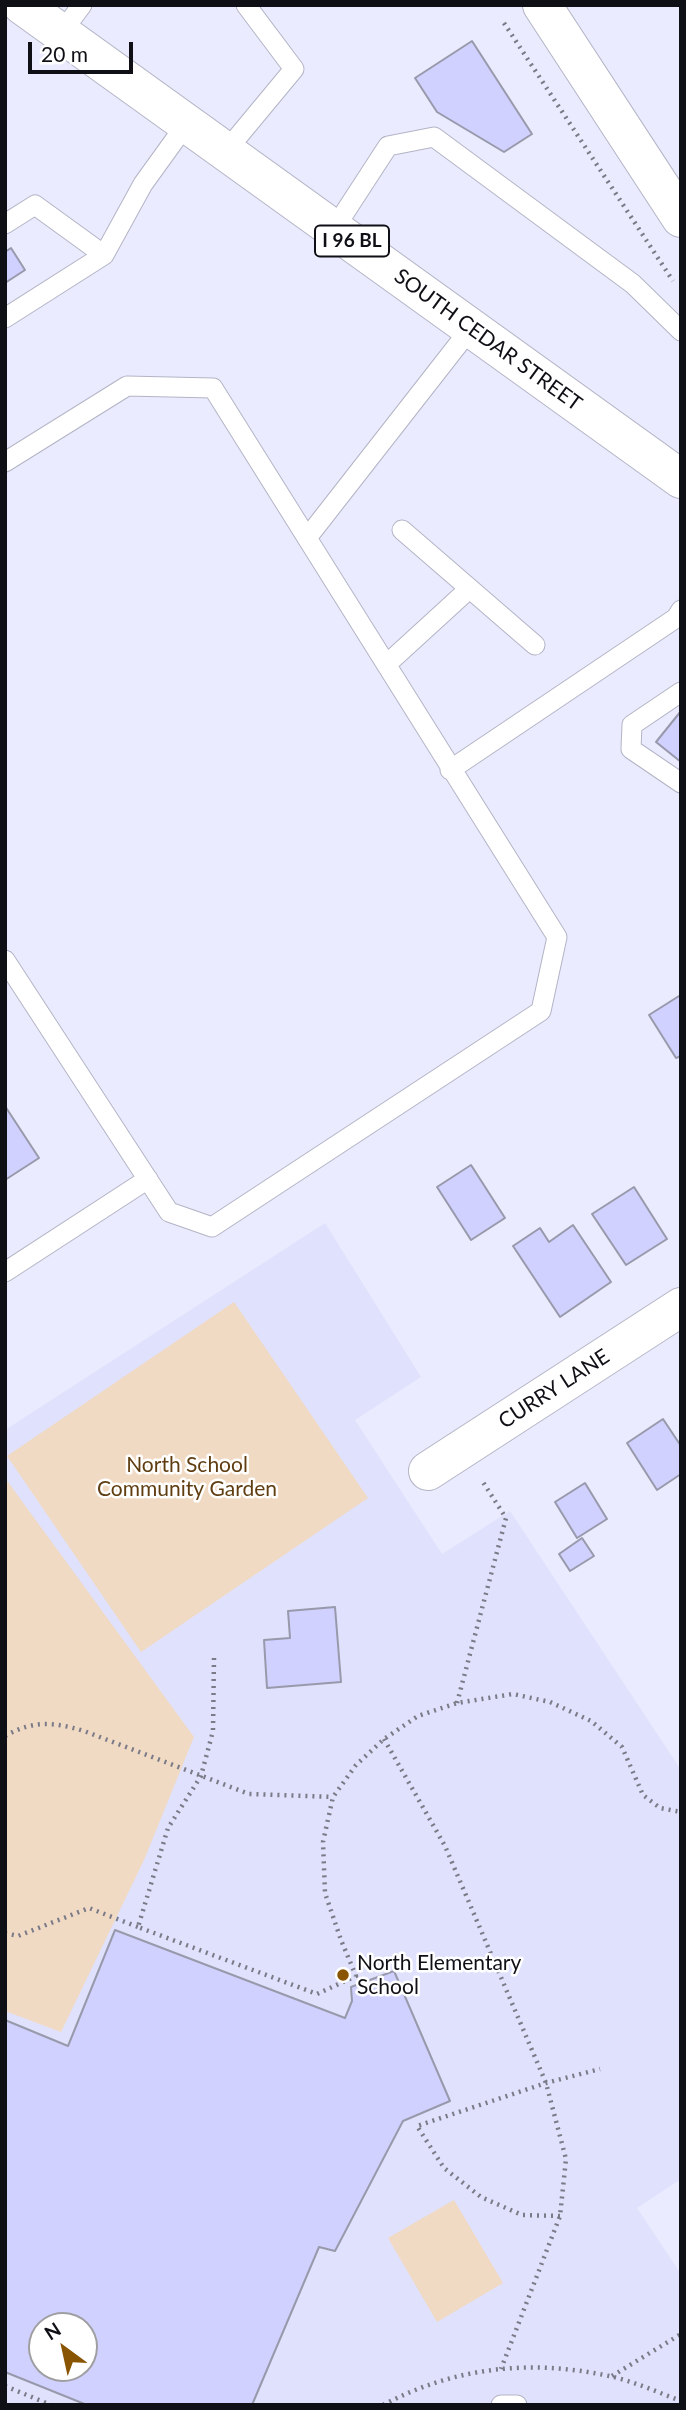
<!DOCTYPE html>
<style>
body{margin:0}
#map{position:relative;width:686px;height:2410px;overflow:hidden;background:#eaebfe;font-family:Lato,sans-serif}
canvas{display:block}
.frame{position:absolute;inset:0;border:7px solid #0f0f16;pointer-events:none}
.north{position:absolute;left:28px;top:2312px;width:70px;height:70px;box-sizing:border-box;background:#fff;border:2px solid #9f9fa2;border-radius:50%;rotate:327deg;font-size:19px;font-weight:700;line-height:28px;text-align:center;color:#0f0f16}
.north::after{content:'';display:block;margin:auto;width:24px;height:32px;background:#8a5503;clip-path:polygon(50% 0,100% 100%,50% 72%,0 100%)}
.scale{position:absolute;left:28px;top:42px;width:105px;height:32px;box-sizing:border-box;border:4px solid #0f0f16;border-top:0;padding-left:9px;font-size:21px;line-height:24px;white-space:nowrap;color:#0f0f16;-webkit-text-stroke:5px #fff;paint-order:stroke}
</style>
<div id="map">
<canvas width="686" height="2410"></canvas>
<div class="frame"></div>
<div class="north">N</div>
<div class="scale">20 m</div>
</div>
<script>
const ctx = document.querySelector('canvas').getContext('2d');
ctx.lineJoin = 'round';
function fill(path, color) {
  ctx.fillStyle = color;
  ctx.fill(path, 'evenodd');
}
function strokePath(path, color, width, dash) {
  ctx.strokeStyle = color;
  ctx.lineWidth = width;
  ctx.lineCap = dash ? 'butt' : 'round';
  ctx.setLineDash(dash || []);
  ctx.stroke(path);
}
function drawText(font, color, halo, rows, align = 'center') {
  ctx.font = font + ' Lato,sans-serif';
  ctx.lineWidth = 5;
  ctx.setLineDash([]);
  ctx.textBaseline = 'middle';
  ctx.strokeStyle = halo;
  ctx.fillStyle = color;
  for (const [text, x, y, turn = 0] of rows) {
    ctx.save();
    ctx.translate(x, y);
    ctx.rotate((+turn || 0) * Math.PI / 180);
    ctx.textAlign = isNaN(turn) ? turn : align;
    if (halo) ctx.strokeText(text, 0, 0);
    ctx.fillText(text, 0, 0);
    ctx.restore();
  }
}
const built = new Path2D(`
 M 325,1223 L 421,1377 L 355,1420 L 442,1554 L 510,1511 L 681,1770 L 681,2179 L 637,2208 L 681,2274 L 681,2405 L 5,2405 L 5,1430 ZM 42,2326 L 84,2326 L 84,2368 L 42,2368 Z`);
const green = new Path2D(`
 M 234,1302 L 368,1498 L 141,1652 L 7,1456 Z
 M 5,1478 L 194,1737 L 144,1860 L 61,2032 L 5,2011 Z
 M 454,2200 L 503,2283 L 437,2322 L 388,2238 Z`);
const building = new Path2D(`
 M 472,41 L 532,134 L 504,152 L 437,112 L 415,78 Z
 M 11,248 L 25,270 L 5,283 L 5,252 Z
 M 681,711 L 681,762 L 656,742 Z
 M 679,996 L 681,999 L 681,1056 L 676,1058 L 649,1015 Z
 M 5,1106 L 39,1158 L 5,1180 Z
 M 471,1165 L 505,1218 L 471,1240 L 437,1187 Z
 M 634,1187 L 667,1239 L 626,1265 L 592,1214 Z
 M 573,1225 L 611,1282 L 560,1317 L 513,1246 L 540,1228 L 549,1242 Z
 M 663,1419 L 681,1446 L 681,1474 L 657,1490 L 627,1443 Z
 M 585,1483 L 607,1519 L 577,1538 L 555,1502 Z
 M 582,1538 L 594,1556 L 570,1571 L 559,1554 Z
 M 335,1607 L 341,1682 L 267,1688 L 264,1640 L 290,1638 L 288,1611 Z
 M 115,1930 L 345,2018 L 352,2001 L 351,1987 L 394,1971 L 450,2101 L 403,2121 L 335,2251 L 319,2247 L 252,2405 L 87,2405 L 5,2372 L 5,2020 L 68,2046 ZM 42,2326 L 84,2326 L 84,2368 L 42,2368 Z`);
const path = new Path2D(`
 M 504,23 L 673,281
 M 214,1658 L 213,1731 L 201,1776 L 168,1828 L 138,1927 L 317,1994 L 356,1976 L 341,1940 L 325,1893 L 323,1842 L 333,1797 L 356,1765 L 384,1739 L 418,1716 L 457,1703 L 513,1694 L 550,1702 L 591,1721 L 622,1747 L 643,1795 L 660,1808 L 681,1812
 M 457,1703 L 506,1518 L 481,1479
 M 5,1736 C 33,1720 54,1722 84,1731 L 249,1794 L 333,1797
 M 384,1739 L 445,1846 L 546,2083 L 566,2159 L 560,2216 L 501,2369
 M 5,1933 L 18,1936 L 89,1908 L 138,1927
 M 560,2216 L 522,2215 L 481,2197 L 444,2168 L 417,2126 L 546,2083 L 600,2069
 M 612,2376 L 681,2334
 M 5,2386 L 51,2405
 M 383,2405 C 455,2367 530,2359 609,2376 C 633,2381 657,2392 681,2401`);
const service = new Path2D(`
 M 61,33 L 82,5
 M 226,151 L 294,69 L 246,5
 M 5,224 L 35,205 L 104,255
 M 334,229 L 388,146 L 434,137 L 633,284 L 681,331
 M 5,318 L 104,255 L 143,184 L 187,123
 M 5,462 L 127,386 L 213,388 L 557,937 L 541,1011 L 212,1227 L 169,1212 L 5,960
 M 402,530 L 535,645
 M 307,538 L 471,328
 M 387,664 L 469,589
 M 681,692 L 632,725 L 631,749 L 681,783
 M 450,770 L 676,618 L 681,610
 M 5,1272 L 148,1179
 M 501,2405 L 517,2405`);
const minor = new Path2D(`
 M 542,5 L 681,218
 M 428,1471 L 681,1307`);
const primary = new Path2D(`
 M 22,5 L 681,479`);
const markers = [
 [343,1975,7,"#8a5503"]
];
const shields = [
 [352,241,74]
];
const shieldNames = [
 ["I 96 BL",352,241]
];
const streetNames = [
 ["SOUTH CEDAR STREET",488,340,36],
 ["CURRY LANE",554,1389,-33]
];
const parkNames = [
 ["North School",187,1465],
 ["Community Garden",187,1489]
];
const poiNames = [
 ["North Elementary",357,1963],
 ["School",357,1987]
];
fill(built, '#e0e1fc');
fill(green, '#f1dac3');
fill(building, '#d0d1ff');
strokePath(building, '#9899ab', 2);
strokePath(service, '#b3b4c5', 21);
strokePath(minor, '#b3b4c5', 40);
strokePath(primary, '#b3b4c5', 40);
strokePath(path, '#7b7b88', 4.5, [2, 5]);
strokePath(service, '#fff', 19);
strokePath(minor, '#fff', 38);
strokePath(primary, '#fff', 38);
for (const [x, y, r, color] of markers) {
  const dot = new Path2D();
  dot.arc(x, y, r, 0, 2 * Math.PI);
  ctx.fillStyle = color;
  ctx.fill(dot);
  strokePath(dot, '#fff', 2.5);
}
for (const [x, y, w] of shields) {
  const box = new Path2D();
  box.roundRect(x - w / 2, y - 15.5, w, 31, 5);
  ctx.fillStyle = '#fff';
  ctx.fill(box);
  strokePath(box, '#0f0f16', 2);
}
drawText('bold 19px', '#0f0f16', null, shieldNames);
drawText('21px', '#0f0f16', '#fff', streetNames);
drawText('21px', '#5f3d11', '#fff', parkNames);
drawText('21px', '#0f0f16', '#fff', poiNames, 'left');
</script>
